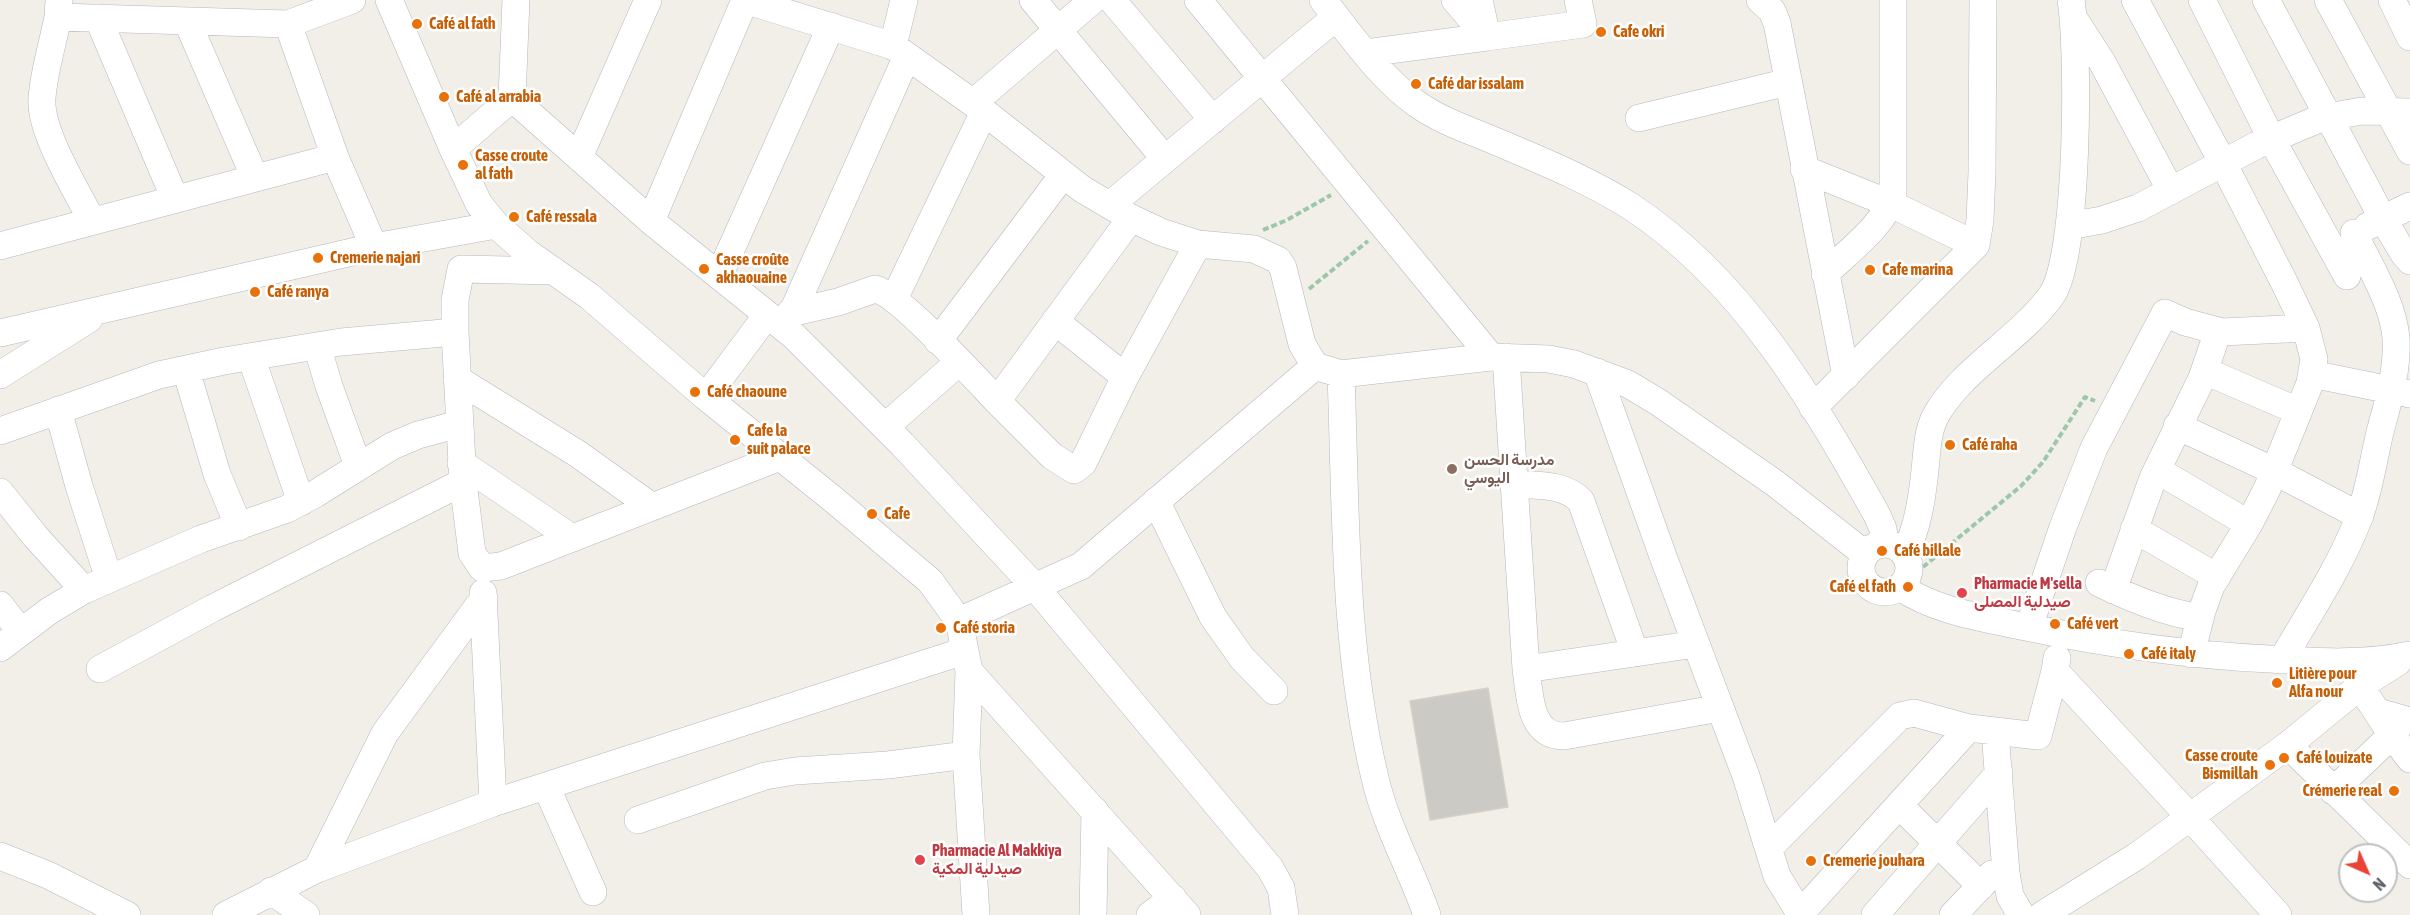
<!DOCTYPE html>
<meta charset="utf-8">
<style>
body{margin:0}
#map{position:relative;width:2410px;height:915px;overflow:hidden;background:#f1efe8;font-family:"Asap Condensed",sans-serif}
canvas{display:block}
.north{position:absolute;left:2338px;top:843px;width:60px;height:60px;box-sizing:border-box;background:#fff;border:2px solid #bfc1c3;border-radius:50%;rotate:135deg;font-size:16px;font-weight:700;line-height:24px;text-align:center;color:#5f6368}
.north::after{content:'';display:block;margin:auto;width:21px;height:27px;background:#ea4335;clip-path:polygon(50% 0,100% 100%,50% 72%,0 100%)}
</style>
<div id="map">
<canvas width="2410" height="915"></canvas>
<div class="north">N</div>
</div>
<script>
const ctx = document.querySelector('canvas').getContext('2d');
ctx.lineJoin = 'round';
function fill(path, color) {
  ctx.fillStyle = color;
  ctx.fill(path, 'evenodd');
}
function strokePath(path, color, width, dash) {
  ctx.strokeStyle = color;
  ctx.lineWidth = width;
  ctx.lineCap = dash ? 'butt' : 'round';
  ctx.setLineDash(dash || []);
  ctx.stroke(path);
}
function drawText(font, color, halo, rows, align = 'center') {
  ctx.font = font + ' "Asap Condensed",Vazirmatn,sans-serif';
  ctx.lineWidth = 5;
  ctx.setLineDash([]);
  ctx.textBaseline = 'middle';
  ctx.strokeStyle = halo;
  ctx.fillStyle = color;
  for (const [text, x, y, turn = 0] of rows) {
    ctx.save();
    ctx.translate(x, y);
    ctx.rotate((+turn || 0) * Math.PI / 180);
    ctx.textAlign = isNaN(turn) ? turn : align;
    if (halo) ctx.strokeText(text, 0, 0);
    ctx.fillText(text, 0, 0);
    ctx.restore();
  }
}
const building = new Path2D(`
 M 1488,688 L 1508,807 L 1430,820 L 1410,701 Z`);
const path = new Path2D(`
 M 1263,230 L 1287,220 L 1331,195
 M 1309,289 L 1368,241
 M 1923,567 L 2021,486 L 2043,462 L 2085,397 L 2095,401`);
const minor = new Path2D(`
 M 59,0 L 58,17 L 288,24 L 335,157 L 374,247
 M 389,0 L 453,149 L 479,204 L 496,225 L 528,253 L 589,296 L 706,397 L 834,500 L 930,581 L 959,621 L 969,671 L 966,755 L 976,915
 M 516,0 L 512,98 L 651,221 L 794,336 L 902,444 L 1036,588 L 1270,868 L 1281,888 L 1285,915
 M 745,0 L 893,46 L 973,103 L 1082,189 L 1131,218 L 1161,232 L 1198,244 L 1254,249 L 1278,260 L 1283,268 L 1302,344 L 1315,366 L 1341,374 L 1491,357 L 1549,359 L 1574,364 L 1628,384 L 1658,402 L 1776,484 L 1865,554
 M 1033,0 L 1165,159
 M 1112,0 L 1213,120
 M 1198,0 L 1491,357
 M 1323,0 C 1350,34 1381,79 1417,104 C 1441,121 1469,130 1495,141 C 1542,161 1587,179 1630,206 C 1742,279 1813,401 1877,515 L 1883,529 L 1885,543
 M 1455,0 L 1484,34
 M 1479,0 L 1487,37 L 1583,24 L 1578,0
 M 1760,0 L 1772,11 L 1777,23 L 1846,376
 M 2135,0 L 2223,163 L 2284,282 L 2306,328 L 2314,359 L 2310,383 L 2267,489 L 2249,524 L 2211,586 L 2202,611 L 2191,654
 M 2202,0 L 2271,138 L 2347,276
 M 2266,0 L 2383,219 L 2404,254 L 2410,261
 M 2328,0 L 2410,151
 M 2392,0 L 2410,37
 M 58,17 C 53,43 44,71 42,98 C 39,131 77,191 92,221
 M 2073,17 L 2102,62 L 2171,191
 M 98,18 L 175,199
 M 187,21 L 255,178
 M 288,24 L 352,0
 M 893,46 L 904,0
 M 1366,53 L 1487,37
 M 973,103 L 1093,0
 M 1639,118 L 1788,82
 M 453,149 L 512,98
 M 579,157 L 648,0
 M 1804,169 L 1891,204 L 1976,245
 M 1110,205 L 1336,17
 M 1131,218 L 997,401 L 1052,456 L 1074,470 L 1083,463 L 1125,377 L 1198,244
 M 651,221 L 745,0
 M 2069,226 L 2102,220 L 2138,208 L 2257,145 L 2321,118 L 2362,111 L 2410,112
 M 2368,226 L 2410,206
 M 0,246 L 335,157
 M 554,271 L 461,269 L 455,300 L 455,332 L 463,482 L 472,553 L 482,568 L 501,566 L 780,457
 M 1825,274 C 1847,252 1887,224 1893,193 L 1893,0
 M 719,276 L 831,26
 M 894,299 L 984,112
 M 790,313 L 838,302 L 875,289 C 898,293 977,380 997,401
 M 1055,321 L 1125,377
 M 785,329 L 907,56
 M 0,333 L 374,247 L 496,225
 M 938,341 L 1063,175
 M 317,346 L 329,386 L 358,466
 M 251,357 L 301,502
 M 1506,357 L 1526,669 C 1530,695 1529,736 1564,736 L 1720,708
 M 186,370 L 217,474 L 239,527
 M 2205,371 L 2298,411
 M 1597,372 L 1664,559 L 1746,776 L 1777,876 L 1801,915
 M 1341,374 C 1346,509 1343,646 1375,778 C 1386,826 1411,869 1427,915
 M 2312,374 L 2410,394
 M 0,375 L 89,319
 M 457,379 L 578,454 L 652,507
 M 706,397 L 767,315
 M 1813,408 L 1976,245 L 1980,220 L 1982,172 L 1983,0
 M 58,410 L 79,486 L 109,579
 M 2177,426 L 2274,471 L 2360,516
 M 885,427 L 959,362
 M 0,431 L 159,375 L 224,361 L 341,342 L 455,332
 M 461,463 L 572,538
 M 2157,470 L 2249,524
 M 1514,484 C 1537,486 1564,483 1581,501 L 1635,653
 M 0,492 L 35,536 L 84,590
 M 1156,501 L 1213,617 L 1242,658 L 1274,691
 M 2134,529 L 2217,577
 M1861 568a24 24 0 1 1 48 0a24 24 0 1 1-48 0Z
 M 1905,553 C 1918,527 1922,498 1925,470 C 1927,452 1927,433 1935,417 C 1959,371 2020,339 2051,296 C 2079,258 2079,51 2071,0
 M 2099,583 C 2133,599 2164,612 2200,618
 M 1900,587 C 1936,611 1979,617 2021,626 C 2103,643 2185,655 2269,659 C 2317,662 2363,665 2410,655
 M 2113,590 L 2153,478 L 2202,378 L 2218,331
 M 483,593 L 493,803
 M 0,605 L 21,632
 M 959,621 L 1081,566 L 1315,366
 M 2029,627 L 2063,527 L 2094,448 L 2165,313 L 2185,322 L 2222,332 L 2306,328
 M 0,648 L 49,611 L 84,590 L 201,539 L 287,509 L 315,494 L 392,446 L 418,435 L 459,424
 M 2057,658 L 2055,671 L 2190,817 L 2278,915
 M 2282,660 C 2308,615 2339,569 2358,520 C 2369,493 2373,461 2380,432 C 2388,402 2398,370 2396,338 C 2393,302 2369,266 2354,233
 M 100,669 L 213,608 L 463,482
 M 1526,669 L 1696,644
 M 969,671 L 1187,915
 M 2360,686 L 2392,735
 M 2378,712 L 2410,721
 M 1995,732 L 2006,873 L 2010,896 L 2021,915
 M 2288,745 L 2410,865
 M 546,786 L 593,892
 M 2333,791 L 2392,735 L 2410,759
 M 1900,806 L 1981,886
 M 638,820 L 765,776 L 795,771 L 888,765 L 966,755
 M 1769,848 L 1900,716 L 1914,713 L 1969,728 L 2038,736 L 2055,671
 M 0,856 L 48,875 L 127,915
 M 317,869 L 385,733 L 484,598
 M 271,891 L 306,915
 M 1800,914 L 1969,728
 M 226,915 L 317,869 L 493,803 L 964,651
 M 1093,915 L 1095,811
 M 1150,915 L 1173,898
 M 1875,915 L 1999,773
 M 1953,915 L 1992,874
 M 2042,915 L 2137,856 L 2288,745 L 2360,686 L 2398,662`);
const markers = [
 [417,24,6,"#e8710a"],
 [1601,32,6,"#e8710a"],
 [1416,84,6,"#e8710a"],
 [444,97,6,"#e8710a"],
 [463,165,6,"#e8710a"],
 [514,217,6,"#e8710a"],
 [318,258,6,"#e8710a"],
 [704,269,6,"#e8710a"],
 [1870,270,6,"#e8710a"],
 [255,292,6,"#e8710a"],
 [695,392,6,"#e8710a"],
 [735,440,6,"#e8710a"],
 [1950,445,6,"#e8710a"],
 [1452,469,6,"#8d6e63"],
 [872,514,6,"#e8710a"],
 [1882,551,6,"#e8710a"],
 [1908,587,6,"#e8710a"],
 [1962,593,6,"#e0444e"],
 [2055,624,6,"#e8710a"],
 [941,628,6,"#e8710a"],
 [2129,654,6,"#e8710a"],
 [2277,683,6,"#e8710a"],
 [2284,758,6,"#e8710a"],
 [2270,765,6,"#e8710a"],
 [2394,791,6,"#e8710a"],
 [920,860,6,"#e0444e"],
 [1811,861,6,"#e8710a"]
];
const foodNames = [
 ["Café al fath",429,24],
 ["Cafe okri",1613,32],
 ["Café dar issalam",1428,84],
 ["Café al arrabia",456,97],
 ["Casse croute",475,156],
 ["al fath",475,174],
 ["Café ressala",526,217],
 ["Cremerie najari",330,258],
 ["Casse croûte",716,260],
 ["akhaouaine",716,278],
 ["Cafe marina",1882,270],
 ["Café ranya",267,292],
 ["Café chaoune",707,392],
 ["Cafe la",747,431],
 ["suit palace",747,449],
 ["Café raha",1962,445],
 ["Cafe",884,514],
 ["Café billale",1894,551],
 ["Café el fath",1896,587,"right"],
 ["Café vert",2067,624],
 ["Café storia",953,628],
 ["Café italy",2141,654],
 ["Litière pour",2289,674],
 ["Alfa nour",2289,692],
 ["Casse croute",2258,756,"right"],
 ["Bismillah",2258,774,"right"],
 ["Café louizate",2296,758],
 ["Crémerie real",2382,791,"right"],
 ["Cremerie jouhara",1823,861]
];
const educationNames = [
 ["مدرسة الحسن",1464,460],
 ["اليوسي",1464,478]
];
const healthNames = [
 ["Pharmacie M'sella",1974,584],
 ["صيدلية المصلى",1974,602],
 ["Pharmacie Al Makkiya",932,851],
 ["صيدلية المكية",932,869]
];
fill(building, '#cccac5');
strokePath(building, '#d6d1c6', 1.5);
strokePath(minor, '#b5b8bc', 28);
strokePath(path, '#9cc7a9', 4, [6, 3]);
strokePath(minor, '#fff', 27);
for (const [x, y, r, color] of markers) {
  const dot = new Path2D();
  dot.arc(x, y, r, 0, 2 * Math.PI);
  ctx.fillStyle = color;
  ctx.fill(dot);
  strokePath(dot, '#fff', 2);
}
drawText('bold 16px', '#c56008', '#fff', foodNames, 'left');
drawText('bold 16px', '#785e54', '#fff', educationNames, 'left');
drawText('bold 16px', '#be3a42', '#fff', healthNames, 'left');
</script>
